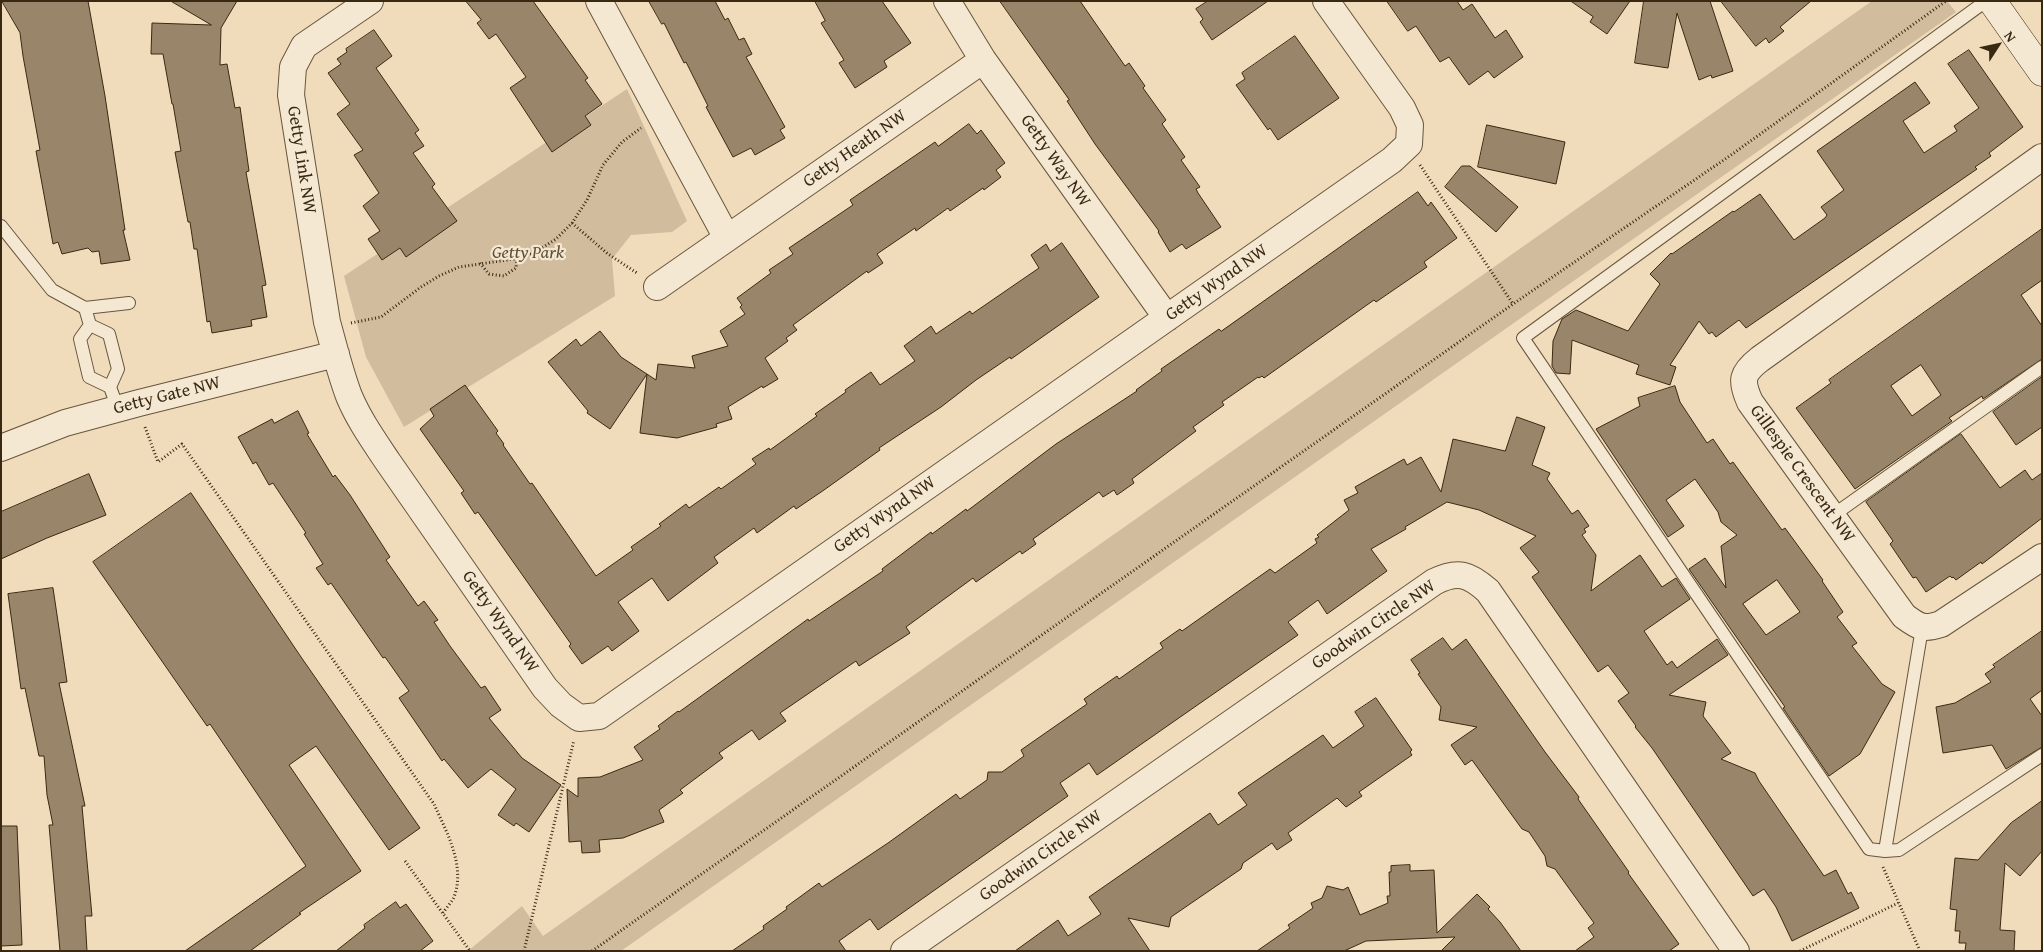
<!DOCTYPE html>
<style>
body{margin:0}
#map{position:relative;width:2043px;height:952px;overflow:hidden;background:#f0dbbb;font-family:"Gentium Book Plus",serif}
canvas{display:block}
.frame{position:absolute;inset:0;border:2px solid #3a2912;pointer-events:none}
.north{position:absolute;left:1973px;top:20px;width:50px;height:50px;-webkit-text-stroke:4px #f5e8d3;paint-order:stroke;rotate:55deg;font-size:14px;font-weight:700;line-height:20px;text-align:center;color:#3a2912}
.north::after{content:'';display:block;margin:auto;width:18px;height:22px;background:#3a2912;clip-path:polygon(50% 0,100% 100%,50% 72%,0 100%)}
</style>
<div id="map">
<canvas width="2043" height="952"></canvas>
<div class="frame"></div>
<div class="north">N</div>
</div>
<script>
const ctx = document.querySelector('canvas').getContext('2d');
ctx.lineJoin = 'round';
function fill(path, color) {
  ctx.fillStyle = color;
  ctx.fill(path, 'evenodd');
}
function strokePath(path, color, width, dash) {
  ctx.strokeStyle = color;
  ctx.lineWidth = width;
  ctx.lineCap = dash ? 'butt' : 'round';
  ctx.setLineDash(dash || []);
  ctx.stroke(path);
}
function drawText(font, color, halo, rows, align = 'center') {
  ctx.font = font + ' "Gentium Book Plus",serif';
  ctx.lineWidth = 4.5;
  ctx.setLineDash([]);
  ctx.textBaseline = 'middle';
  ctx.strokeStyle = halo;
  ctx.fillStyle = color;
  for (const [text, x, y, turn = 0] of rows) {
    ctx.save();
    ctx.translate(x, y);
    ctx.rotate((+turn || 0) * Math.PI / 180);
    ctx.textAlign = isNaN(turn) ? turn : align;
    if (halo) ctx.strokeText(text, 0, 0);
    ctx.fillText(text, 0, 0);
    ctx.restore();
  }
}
const green = new Path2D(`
 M 1872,1 L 1947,1 L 1956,12 L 621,951 L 468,951 L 522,906 L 543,936 Z
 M 627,89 L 687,221 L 672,232 L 631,235 L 612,259 L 615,296 L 404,427 L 366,357 L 344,276 Z`);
const building = new Path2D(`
 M 2,1 L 88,1 L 105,96 L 125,230 L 123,230 L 130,260 L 101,264 L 99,251 L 92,252 L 88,248 L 62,254 L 58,242 L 53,244 L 36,151 L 40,150 L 23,56 L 20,33 Z
 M 171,1 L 237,1 L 221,28 L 220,65 L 227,64 L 235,108 L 240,107 L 249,171 L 246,172 L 266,285 L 262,286 L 267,317 L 251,320 L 252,326 L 212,333 L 210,321 L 207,322 L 197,249 L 194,249 L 190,222 L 188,222 L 175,152 L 181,151 L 173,104 L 172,104 L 163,54 L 151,54 L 152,23 L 211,25 Z
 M 466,1 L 533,1 L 588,78 L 585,80 L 602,104 L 585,116 L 591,125 L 552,152 L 510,88 L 526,77 L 496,34 L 489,39 L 477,23 L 481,20 Z
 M 649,1 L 715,1 L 725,20 L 728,18 L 739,40 L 744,38 L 752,54 L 746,57 L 785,127 L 780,130 L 785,138 L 755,155 L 751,148 L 733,157 L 706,107 L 708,106 L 686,62 L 684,63 L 664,23 L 662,24 Z
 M 815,1 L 882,1 L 911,43 L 884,61 L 887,67 L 855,88 L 839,63 L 844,60 L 821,23 L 825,21 Z
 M 1000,1 L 1080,1 L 1125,66 L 1129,63 L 1145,86 L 1143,88 L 1166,120 L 1162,124 L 1185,157 L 1181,160 L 1200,187 L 1196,189 L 1198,193 L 1221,227 L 1186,249 L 1182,244 L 1170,252 L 1158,232 L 1159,231 L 1095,144 L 1067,101 L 1069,100 Z
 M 1208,1 L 1268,1 L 1212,40 L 1200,22 L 1203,19 L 1196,9 Z
 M 1387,1 L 1457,1 L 1463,10 L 1472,4 L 1495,38 L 1506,30 L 1523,57 L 1494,78 L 1488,71 L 1469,85 L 1449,57 L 1440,62 L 1416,26 L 1408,31 Z
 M 1571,1 L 1630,1 L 1607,34 L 1590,22 L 1593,17 Z
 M 1644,1 L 1710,1 L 1733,71 L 1712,78 L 1711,75 L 1699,80 L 1677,13 L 1668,68 L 1635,63 Z
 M 1721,1 L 1811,1 L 1780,27 L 1784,31 L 1769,43 L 1766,38 L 1756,46 Z
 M 374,30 L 392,56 L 376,68 L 419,130 L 415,133 L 424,146 L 413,153 L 435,184 L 432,187 L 457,221 L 406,257 L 400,248 L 382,260 L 368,239 L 380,231 L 363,206 L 379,193 L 354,155 L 363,150 L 337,114 L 350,104 L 328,73 L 341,64 L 337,59 L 347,52 L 346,49 Z
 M 1295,36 L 1339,98 L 1278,140 L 1270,128 L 1268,130 L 1236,85 L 1245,79 L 1242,73 Z
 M 1969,50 L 2023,127 L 1989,153 L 1991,156 L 1975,167 L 1977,169 L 1746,328 L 1739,320 L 1716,337 L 1712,332 L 1709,334 L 1699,321 L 1670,365 L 1676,367 L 1670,385 L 1636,374 L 1639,365 L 1572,340 L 1570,374 L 1556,373 L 1552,366 L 1553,341 L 1562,319 L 1576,310 L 1628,331 L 1660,284 L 1650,274 L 1671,253 L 1672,254 L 1733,211 L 1734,212 L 1760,194 L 1794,240 L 1825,218 L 1827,215 L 1821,207 L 1844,190 L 1817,151 L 1915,82 L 1930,103 L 1903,121 L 1924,153 L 1957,131 L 1954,126 L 1979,108 L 1948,64 Z
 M 969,124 L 977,134 L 981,130 L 1005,163 L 996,170 L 1001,177 L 984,190 L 983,188 L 950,211 L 948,208 L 916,231 L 915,228 L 877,254 L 883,263 L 868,273 L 867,271 L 793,325 L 797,330 L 786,338 L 788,341 L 765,358 L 778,379 L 763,388 L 762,386 L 728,407 L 732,419 L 716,424 L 717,427 L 677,438 L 640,433 L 647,374 L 610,429 L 587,413 L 588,411 L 548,362 L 576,339 L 581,346 L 600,331 L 621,357 L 656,380 L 658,364 L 695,368 L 692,356 L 728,346 L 720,331 L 745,314 L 740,307 L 742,305 L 737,298 L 771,273 L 769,270 L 793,254 L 789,248 L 853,205 L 850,200 L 872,185 L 935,142 L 938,146 Z
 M 1487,125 L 1565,142 L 1556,184 L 1478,167 Z
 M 1462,166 L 1470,166 L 1518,207 L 1496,232 L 1445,187 Z
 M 1418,192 L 1428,206 L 1431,202 L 1457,238 L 1424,262 L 1427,267 L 1376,302 L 1374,300 L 1264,378 L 1262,376 L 1259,378 L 1258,377 L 1222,402 L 1224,405 L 1193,427 L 1196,431 L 1132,479 L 1134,483 L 1117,495 L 1114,490 L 1103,497 L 1099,492 L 1033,539 L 1036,544 L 1022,554 L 1020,551 L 976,582 L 973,578 L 906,627 L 910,633 L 859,666 L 856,661 L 780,713 L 786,721 L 759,740 L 752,730 L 719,753 L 723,758 L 680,790 L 683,793 L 659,810 L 664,822 L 623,838 L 599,840 L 600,852 L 582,853 L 581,841 L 569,842 L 567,789 L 578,797 L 578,778 L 600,777 L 643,760 L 634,747 L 660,729 L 658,726 L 678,711 L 679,712 L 808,619 L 809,621 L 883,571 L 882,569 L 931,532 L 932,534 L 966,509 L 967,511 L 1056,444 L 1137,391 L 1136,390 L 1162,371 L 1161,369 L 1219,329 L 1221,331 Z
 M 2042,229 L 2042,280 L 2021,295 L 2042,326 L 2042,359 L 1983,399 L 1982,396 L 1949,418 L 1952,421 L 1855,489 L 1796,408 L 1831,383 L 1829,380 ZM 1921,365 L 1941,395 L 1912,416 L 1891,386 Z
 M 1062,243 L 1099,297 L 1011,359 L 1010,357 L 976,380 L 941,407 L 879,448 L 880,450 L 824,490 L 796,509 L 794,506 L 757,533 L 754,528 L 714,557 L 718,563 L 668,601 L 652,578 L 618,602 L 639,631 L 612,651 L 608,646 L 582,664 L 569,646 L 571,644 L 478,512 L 475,514 L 461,493 L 464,491 L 420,429 L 434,416 L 430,409 L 465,385 L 498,431 L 496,433 L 504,444 L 503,445 L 530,484 L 532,483 L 596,576 L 633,550 L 631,547 L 661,526 L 659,524 L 686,504 L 689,508 L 719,487 L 721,489 L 756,464 L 752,459 L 769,448 L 770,450 L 817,416 L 815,414 L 846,392 L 845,390 L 871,372 L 880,385 L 915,361 L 904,346 L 931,326 L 936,334 L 970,311 L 972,314 L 1039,268 L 1031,255 L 1046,244 L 1050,251 Z
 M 2042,377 L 2042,427 L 2016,445 L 1993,412 Z
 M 1675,386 L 1680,402 L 1707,443 L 1713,439 L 1730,464 L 1733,462 L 1782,530 L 1785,528 L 1823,580 L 1822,581 L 1843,612 L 1837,617 L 1857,643 L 1852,646 L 1882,684 L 1895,692 L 1860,754 L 1829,776 L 1783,708 L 1785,707 L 1689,569 L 1705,558 L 1726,588 L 1721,546 L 1737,535 L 1721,522 L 1718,512 L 1695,479 L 1666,500 L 1684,526 L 1668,537 L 1596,429 L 1640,406 L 1638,398 ZM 1777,580 L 1800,612 L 1766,635 L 1743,604 Z
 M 298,411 L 309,433 L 307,434 L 333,477 L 335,475 L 350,495 L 390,557 L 386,560 L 418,606 L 424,601 L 438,620 L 434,622 L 450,646 L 481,688 L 485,686 L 501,710 L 489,718 L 522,758 L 561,785 L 529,832 L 516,823 L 514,826 L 498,815 L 516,789 L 491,769 L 468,788 L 444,759 L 442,761 L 399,698 L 409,691 L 385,657 L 383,658 L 331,583 L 328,585 L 316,568 L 323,564 L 304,534 L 306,533 L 273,483 L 269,485 L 256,462 L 253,464 L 238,437 L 272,419 L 274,423 Z
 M 1517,417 L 1545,427 L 1532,465 L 1550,473 L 1547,479 L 1572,514 L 1578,510 L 1589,526 L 1584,529 L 1586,532 L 1582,535 L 1596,555 L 1591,591 L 1640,555 L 1662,587 L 1676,578 L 1690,599 L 1644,631 L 1667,665 L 1672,661 L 1677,668 L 1717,639 L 1728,655 L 1669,695 L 1706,702 L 1703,716 L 1731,753 L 1721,759 L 1755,773 L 1759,781 L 1824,876 L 1836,870 L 1848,894 L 1851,892 L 1859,908 L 1792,941 L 1776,907 L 1764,889 L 1753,896 L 1652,748 L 1635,727 L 1636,726 L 1618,701 L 1629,693 L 1608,665 L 1598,672 L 1532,577 L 1539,572 L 1520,548 L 1536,536 L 1479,510 L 1447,502 L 1405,527 L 1406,529 L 1371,549 L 1387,571 L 1327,614 L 1318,600 L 1288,622 L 1298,635 L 1097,775 L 1089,763 L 1060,783 L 1068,796 L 878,930 L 870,919 L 839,941 L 846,951 L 732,951 L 764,929 L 763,926 L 787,909 L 786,907 L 819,883 L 822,887 L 888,843 L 956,794 L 960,799 L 987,780 L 988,772 L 1002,772 L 1024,756 L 1021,750 L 1087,704 L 1084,699 L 1117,676 L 1119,679 L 1163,648 L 1160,643 L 1180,629 L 1182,631 L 1270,569 L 1275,573 L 1317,543 L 1315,539 L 1319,537 L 1317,535 L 1349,510 L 1344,500 L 1358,493 L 1355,487 L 1404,459 L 1407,465 L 1421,457 L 1441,492 L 1453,439 L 1505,451 Z
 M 1961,434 L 2000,488 L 2025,470 L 2032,480 L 2042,473 L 2042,518 L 1982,564 L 1981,562 L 1956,580 L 1953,577 L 1952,578 L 1950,576 L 1926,592 L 1916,577 L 1913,578 L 1890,544 L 1893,541 L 1866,502 Z
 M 89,474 L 106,515 L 47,538 L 1,559 L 1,512 Z
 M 191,493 L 301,657 L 420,828 L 389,850 L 316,746 L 289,765 L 361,871 L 299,913 L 301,914 L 250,951 L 185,951 L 306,866 L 210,724 L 207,726 L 93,562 Z
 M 53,588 L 67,682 L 59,683 L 85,806 L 82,806 L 92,916 L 85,916 L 87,951 L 60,951 L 49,825 L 53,825 L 47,795 L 44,756 L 39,756 L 25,688 L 21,689 L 8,594 Z
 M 2042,631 L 2042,690 L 2030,699 L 2042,716 L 2042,747 L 2006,769 L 1992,745 L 1943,753 L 1936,707 L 1955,703 L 1991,682 L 1985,674 L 1995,667 L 1993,665 Z
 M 1443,638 L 1452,650 L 1466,639 L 1545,752 L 1579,797 L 1578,799 L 1629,872 L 1628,873 L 1679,944 L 1669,951 L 1575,951 L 1594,937 L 1588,928 L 1594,923 L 1555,869 L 1547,866 L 1545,856 L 1529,832 L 1522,829 L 1472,760 L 1465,765 L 1451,745 L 1477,727 L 1439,720 L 1441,707 L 1418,674 L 1420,673 L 1411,660 Z
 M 1376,698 L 1412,750 L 1410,752 L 1412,755 L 1359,792 L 1362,796 L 1346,807 L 1337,798 L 1288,833 L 1292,840 L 1277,850 L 1272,843 L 1243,863 L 1241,869 L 1171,917 L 1169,927 L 1128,918 L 1150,951 L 1015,951 L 1058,920 L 1068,936 L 1101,914 L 1089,897 L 1210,813 L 1218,825 L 1247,805 L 1238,793 L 1323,735 L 1333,748 L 1364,726 L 1355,712 Z
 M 2042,801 L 2042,851 L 2020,876 L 2005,863 L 2000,930 L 2015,931 L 2014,951 L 1965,951 L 1966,943 L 1959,943 L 1960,931 L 1955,931 L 1957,910 L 1950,909 L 1955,858 L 1978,860 L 2011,823 Z
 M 1,826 L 17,826 L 22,945 L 1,946 Z
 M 1410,865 L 1410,871 L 1434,870 L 1437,933 L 1477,894 L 1490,907 L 1488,909 L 1500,922 L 1521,951 L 1441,951 L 1455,937 L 1366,941 L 1344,951 L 1257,951 L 1290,928 L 1288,925 L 1313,908 L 1311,903 L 1322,898 L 1327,886 L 1343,890 L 1348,887 L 1360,915 L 1388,903 L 1387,896 L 1390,896 L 1389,872 L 1391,872 L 1391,866 Z
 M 396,902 L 400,908 L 406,904 L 433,941 L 420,951 L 336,951 L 365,928 L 364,925 Z`);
const path = new Path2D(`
 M 1420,165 L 1513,304
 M 572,223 L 608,254 L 637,273
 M 480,263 L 489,274 L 504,276 L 516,268 L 517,258
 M 351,323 L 381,317 L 421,287 L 439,276 L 459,267 L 514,259 L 534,253 L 556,239 L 572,223 L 587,200 L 603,165 L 622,142 L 641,128
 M 145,427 L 158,462 L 182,444 L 434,804 C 446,831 466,866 454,897 C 452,902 446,908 443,913
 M 405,861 L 470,951
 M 1883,867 L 1920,951
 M 524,951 L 574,740
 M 592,951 L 1513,304 L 1731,155 L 1946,1
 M 1800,951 L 1898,903`);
const lane = new Path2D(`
 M 1986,1 L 1523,338 L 1869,849 L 1885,851 L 1899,850 L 2042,755
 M 1,226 L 52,290 L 85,308
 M 90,325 L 80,339 L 89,377 L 110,387
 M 118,409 L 110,387 L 118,369 L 109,334 L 90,325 L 85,308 L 129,303
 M 1832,516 L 2042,367
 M 1885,851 L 1922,628`);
const street = new Path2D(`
 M 370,1 L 304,46 L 293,67 L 291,95 L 327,322 C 334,347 340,372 349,396 C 359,420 374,441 388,462 L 545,688 L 561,705 L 579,718 L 599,716 L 1392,160 L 1409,144 L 1410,125 L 1402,108 L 1326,1
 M 599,1 L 727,238
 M 947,1 L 983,60 L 1167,318
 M 2042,157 L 1760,359 C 1742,373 1740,380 1750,402 L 1904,616 C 1919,627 1923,630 1941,624 L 2042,557
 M 657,287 L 983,60
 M 1,448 L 65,423 L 139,403 L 336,354
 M 904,951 L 1434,582 C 1458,570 1469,574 1488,591 L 1736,951`);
const secondary = new Path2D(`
 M 1992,1 L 2042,72`);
const streetNames = [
 ["Getty Heath NW",855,149,-35],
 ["Getty Link NW",301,160,81],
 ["Getty Way NW",1055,161,55],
 ["Getty Wynd NW",1217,283,-35],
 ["Getty Gate NW",167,396,-14],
 ["Gillespie Crescent NW",1802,474,54],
 ["Getty Wynd NW",885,515,-35],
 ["Getty Wynd NW",500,622,55],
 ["Goodwin Circle NW",1374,625,-34],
 ["Goodwin Circle NW",1041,856,-35]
];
const parkNames = [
 ["Getty Park",528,253]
];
fill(green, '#d1bd9e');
fill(building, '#99866a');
strokePath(building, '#3a2912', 1);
strokePath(lane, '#68563c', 14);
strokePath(street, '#68563c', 28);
strokePath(secondary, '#3a2912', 29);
strokePath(path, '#3a2912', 3, [1, 2.5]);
strokePath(lane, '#f5e8d3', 12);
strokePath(street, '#f5e8d3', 26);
strokePath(secondary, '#f5e8d3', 28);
drawText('18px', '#3a2912', '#f5e8d3', streetNames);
drawText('italic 18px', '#604e35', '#f5e8d3', parkNames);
</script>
